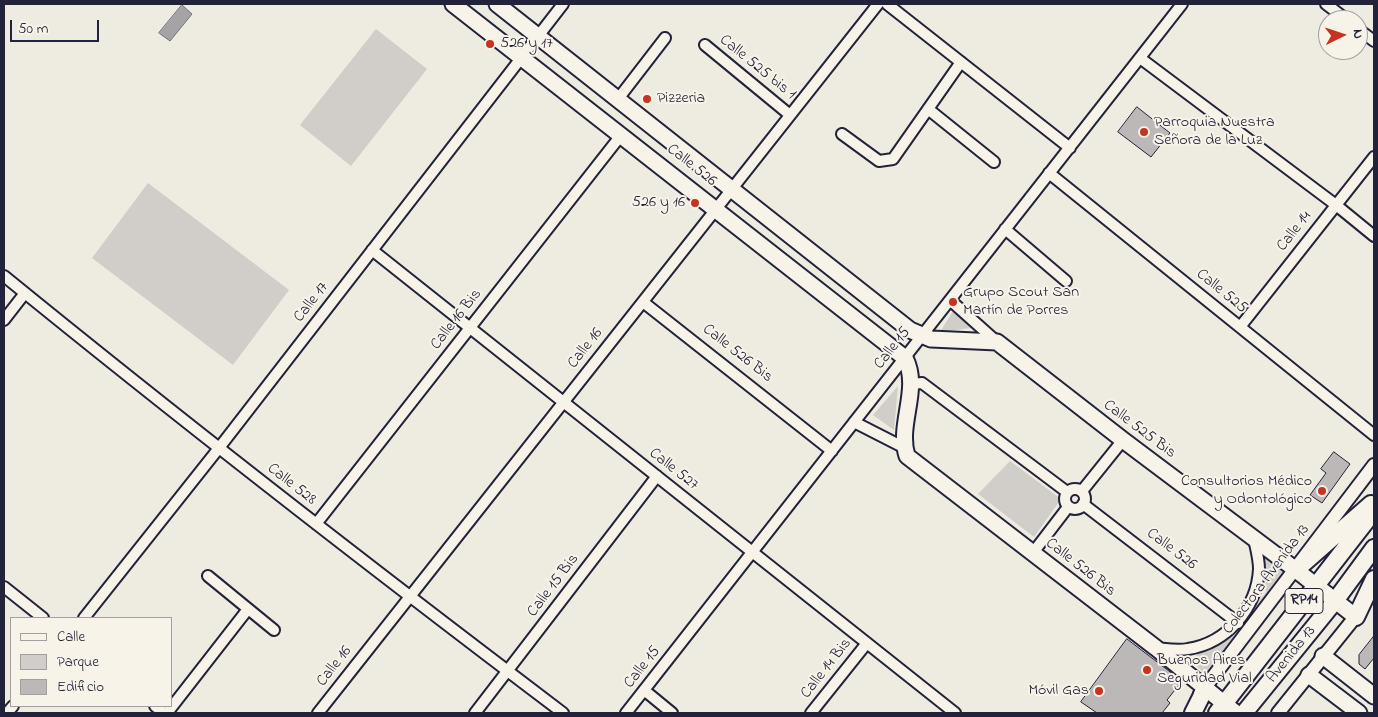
<!DOCTYPE html>
<meta charset="utf-8">
<style>
body{margin:0}
#map{position:relative;width:1378px;height:717px;overflow:hidden;background:#eeebe1;font-family:"Indie Flower",sans-serif}
canvas{display:block}
.frame{position:absolute;inset:0;border:5px solid #22223b;pointer-events:none}
.legend{position:absolute;left:10px;top:617px;width:162px;height:90px;box-sizing:border-box;background:#f7f3e8;border:1px solid #a29fa3;margin:0;padding:6px 9px;list-style:none;font-size:15px;color:#22223b}
.legend li{display:flex;align-items:center;gap:10px;height:25px}
.legend b{width:25px;border:1px solid #a29fa3}
.north{position:absolute;left:1318px;top:10px;width:50px;height:50px;box-sizing:border-box;background:#f7f3e8;border:1px solid #a29fa3;border-radius:50%;rotate:86deg;font-size:14px;font-weight:700;line-height:20px;text-align:center;color:#22223b}
.north::after{content:'';display:block;margin:auto;width:18px;height:22px;background:#c8321e;clip-path:polygon(50% 0,100% 100%,50% 72%,0 100%)}
.scale{position:absolute;left:10px;top:20px;width:89px;height:22px;box-sizing:border-box;border:2px solid #22223b;border-top:0;padding-left:6px;font-size:15px;line-height:18px;white-space:nowrap;color:#22223b;-webkit-text-stroke:4px #f7f3e8;paint-order:stroke}
</style>
<div id="map">
<canvas width="1378" height="717"></canvas>
<div class="frame"></div>
<ul class="legend">
<li><b style="height:6px;background:#f7f3e8"></b>Calle</li>
<li><b style="height:14px;background:#d1cdc9"></b>Parque</li>
<li><b style="height:14px;background:#bbb8b7"></b>Edificio</li>
</ul>
<div class="north">N</div>
<div class="scale">50 m</div>
</div>
<script>
const ctx = document.querySelector('canvas').getContext('2d');
ctx.lineJoin = 'round';
function fill(path, color) {
  ctx.fillStyle = color;
  ctx.fill(path, 'evenodd');
}
function strokePath(path, color, width, dash) {
  ctx.strokeStyle = color;
  ctx.lineWidth = width;
  ctx.lineCap = dash ? 'butt' : 'round';
  ctx.setLineDash(dash || []);
  ctx.stroke(path);
}
function drawText(font, color, halo, rows, align = 'center') {
  ctx.font = font + ' "Indie Flower",sans-serif';
  ctx.lineWidth = 4;
  ctx.setLineDash([]);
  ctx.textBaseline = 'middle';
  ctx.strokeStyle = halo;
  ctx.fillStyle = color;
  for (const [text, x, y, turn = 0] of rows) {
    ctx.save();
    ctx.translate(x, y);
    ctx.rotate((+turn || 0) * Math.PI / 180);
    ctx.textAlign = isNaN(turn) ? turn : align;
    if (halo) ctx.strokeText(text, 0, 0);
    ctx.fillText(text, 0, 0);
    ctx.restore();
  }
}
const green = new Path2D(`
 M 376,29 L 427,69 L 351,166 L 300,125 Z
 M 148,183 L 289,290 L 233,365 L 92,258 Z
 M 953,311 L 972,328 L 940,332 Z
 M 898,386 L 894,430 L 873,415 Z
 M 1010,461 L 1061,499 L 1034,537 L 978,494 Z
 M 1264,555 L 1285,572 L 1206,675 L 1190,660 L 1238,627 L 1266,592 Z`);
const water = new Path2D(`
 M 182,5 L 192,14 L 170,41 L 159,33 Z`);
const building = new Path2D(`
 M 1137,107 L 1170,133 L 1151,157 L 1118,132 Z
 M 1334,452 L 1350,464 L 1322,503 L 1310,495 L 1326,473 L 1321,469 Z
 M 1374,636 L 1374,658 L 1365,669 L 1359,664 L 1359,655 Z
 M 1127,639 L 1182,681 L 1167,700 L 1170,703 L 1162,713 L 1097,713 L 1081,702 Z`);
const minor = new Path2D(`
 M 887,4 L 1070,148
 M 1326,4 L 1347,20
 M 1358,29 L 1374,41
 M 705,45 L 790,115
 M 1140,58 L 1336,205 L 1374,236
 M 618,99 L 665,38
 M 928,109 L 994,162
 M 842,134 L 879,161 L 893,159 L 961,62
 M 1049,173 L 1374,435
 M 1005,229 L 1066,281
 M 372,250 L 955,713
 M 4,276 C 187,425 374,570 563,713
 M 950,300 L 997,342
 M 643,302 L 832,451
 M 4,320 L 25,293
 M 1240,327 L 1374,157
 M 911,384 L 922,383 L 1067,492
 M 854,422 L 905,448
 M1065 499a10 10 0 1 1 20 0a10 10 0 1 1-20 0Z
 M 1082,491 L 1123,440
 M 1083,504 L 1238,623
 M 316,524 L 622,134
 M 1032,554 L 1068,507
 M 208,576 L 274,630
 M 4,587 L 43,618
 M 84,618 L 219,448 L 563,4
 M 1157,648 C 1167,649 1178,651 1188,649 C 1227,643 1257,608 1259,569 C 1259,559 1256,548 1254,539
 M 644,690 L 672,713
 M 155,706 L 164,713
 M 7,713 L 13,706
 M 167,713 L 248,609
 M 318,713 L 878,4
 M 475,713 L 657,476
 M 626,713 L 1182,4
 M 811,713 L 867,643`);
const tertiary = new Path2D(`
 M 1200,694 L 1374,465
 M 1278,713 L 1360,611`);
const secondary = new Path2D(`
 M 453,4 L 905,358 C 921,389 897,424 907,456 L 1156,648 L 1236,713
 M 497,4 L 910,330 L 931,339 L 997,342 L 1123,440 L 1296,570 L 1356,617
 M 1323,656 L 1374,696
 M 1309,675 L 1359,713`);
const primary = new Path2D(`
 M 1296,570 L 1371,504
 M 1356,617 L 1374,579
 M 1193,713 L 1206,687
 M 1217,713 L 1374,511
 M 1244,713 L 1335,601 L 1374,548`);
const markers = [
 [490,44,5,"#c8321e"],
 [647,99,5,"#c8321e"],
 [1144,132,5,"#c8321e"],
 [695,203,5,"#c8321e"],
 [953,302,5,"#c8321e"],
 [1322,491,5,"#c8321e"],
 [1147,670,5,"#c8321e"],
 [1099,691,5,"#c8321e"]
];
const shields = [
 [1304,601,38]
];
const shieldNames = [
 ["RP14",1304,601]
];
const poiNames = [
 ["526 y 17",500,44],
 ["Pizzeria",657,99],
 ["Parroquia Nuestra",1154,123],
 ["Señora de la Luz",1154,141],
 ["526 y 16",685,203,"right"],
 ["Grupo Scout San",963,293],
 ["Martín de Porres",963,311],
 ["Consultorios Médico",1312,482,"right"],
 ["y Odontológico",1312,500,"right"],
 ["Buenos Aires",1157,661],
 ["Seguridad Vial",1157,679],
 ["Móvil Gas",1089,691,"right"]
];
const streetNames = [
 ["Calle 525 bis 1",757,68,39],
 ["Calle 526",691,166,38],
 ["Calle 14",1295,232,-52],
 ["Calle 525",1221,292,39],
 ["Calle 17",312,303,-52],
 ["Calle 16 Bis",457,320,-52],
 ["Calle 16",586,349,-52],
 ["Calle 15",893,349,-52],
 ["Calle 526 Bis",737,354,38],
 ["Calle 525 Bis",1139,430,37],
 ["Calle 527",673,470,38],
 ["Calle 528",291,485,38],
 ["Calle 526",1171,550,37],
 ["Calle 526 Bis",1080,568,38],
 ["Colectora Avenida 13",1267,580,-53],
 ["Calle 15 Bis",554,586,-53],
 ["Avenida 13",1292,655,-51],
 ["Calle 16",335,667,-52],
 ["Calle 15",643,668,-52],
 ["Calle 14 Bis",827,669,-52]
];
fill(green, '#d1cdc9');
fill(water, '#a6a3a6');
strokePath(water, '#716f7b', 1);
fill(building, '#bbb8b7');
strokePath(building, '#22223b', 1);
strokePath(minor, '#22223b', 14);
strokePath(tertiary, '#22223b', 16);
strokePath(secondary, '#22223b', 19);
strokePath(primary, '#22223b', 20);
strokePath(minor, '#f7f3e8', 10);
strokePath(tertiary, '#f7f3e8', 12);
strokePath(secondary, '#f7f3e8', 15);
strokePath(primary, '#f7f3e8', 16);
for (const [x, y, r, color] of markers) {
  const dot = new Path2D();
  dot.arc(x, y, r, 0, 2 * Math.PI);
  ctx.fillStyle = color;
  ctx.fill(dot);
  strokePath(dot, '#f7f3e8', 2);
}
for (const [x, y, w] of shields) {
  const box = new Path2D();
  box.roundRect(x - w / 2, y - 12.5, w, 25, 4);
  ctx.fillStyle = '#f7f3e8';
  ctx.fill(box);
  strokePath(box, '#22223b', 1);
}
drawText('bold 15px', '#22223b', null, shieldNames);
drawText('16px', '#22223b', '#f7f3e8', poiNames, 'left');
drawText('16px', '#22223b', '#f7f3e8', streetNames);
</script>
